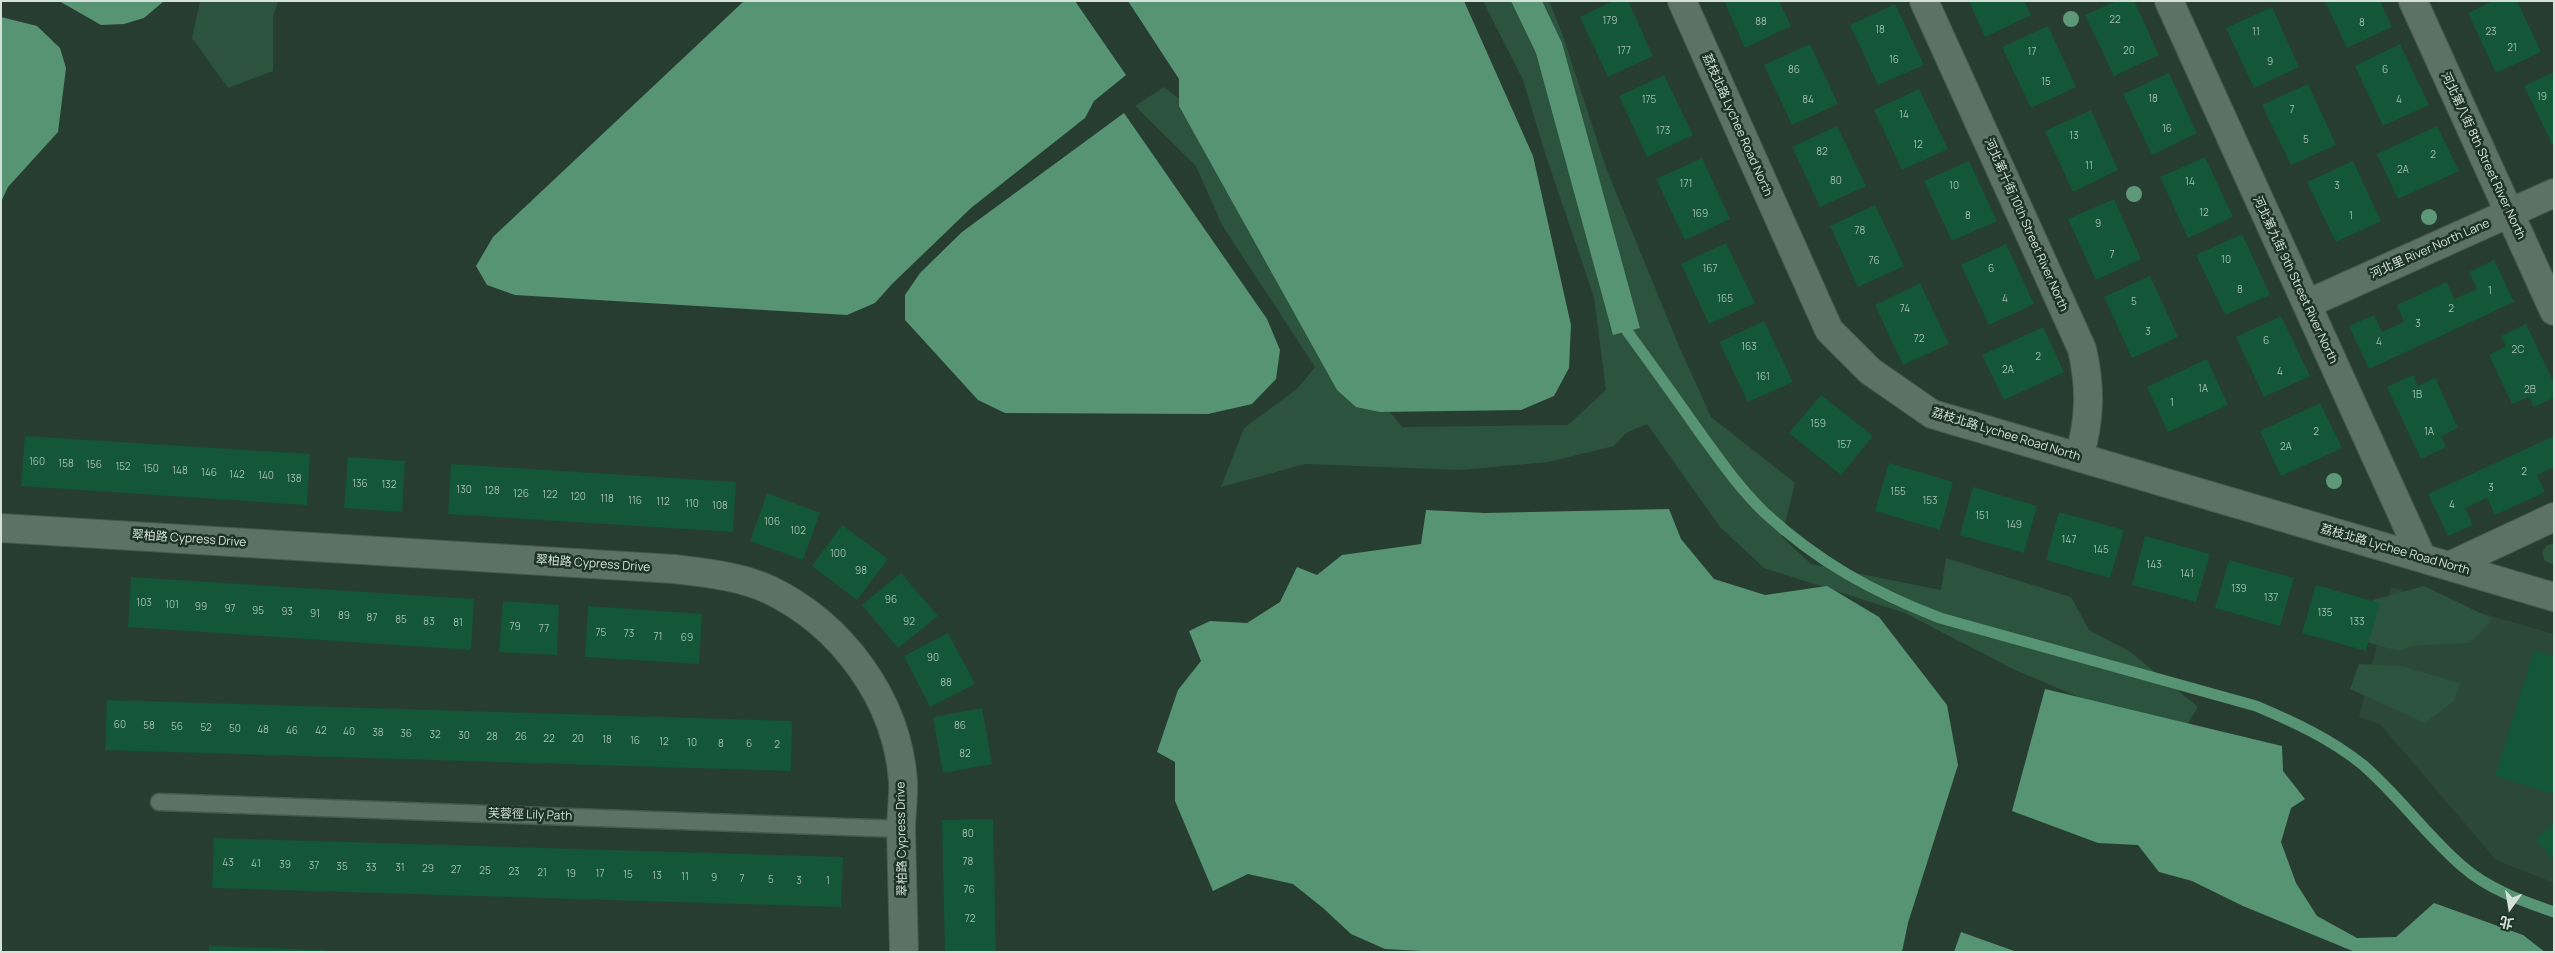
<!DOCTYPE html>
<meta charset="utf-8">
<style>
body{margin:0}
#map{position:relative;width:2555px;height:953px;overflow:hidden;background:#273d31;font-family:Manrope,"Noto Sans TC",sans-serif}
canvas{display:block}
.frame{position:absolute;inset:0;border:2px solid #d4e1d9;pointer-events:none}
.north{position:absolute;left:2485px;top:883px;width:50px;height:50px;-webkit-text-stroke:4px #1d3327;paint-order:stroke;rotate:193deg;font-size:14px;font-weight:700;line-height:20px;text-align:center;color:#d4e1d9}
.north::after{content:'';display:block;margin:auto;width:18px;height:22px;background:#d4e1d9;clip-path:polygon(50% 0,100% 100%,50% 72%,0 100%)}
</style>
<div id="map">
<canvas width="2555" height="953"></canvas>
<div class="frame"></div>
<div class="north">北</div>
</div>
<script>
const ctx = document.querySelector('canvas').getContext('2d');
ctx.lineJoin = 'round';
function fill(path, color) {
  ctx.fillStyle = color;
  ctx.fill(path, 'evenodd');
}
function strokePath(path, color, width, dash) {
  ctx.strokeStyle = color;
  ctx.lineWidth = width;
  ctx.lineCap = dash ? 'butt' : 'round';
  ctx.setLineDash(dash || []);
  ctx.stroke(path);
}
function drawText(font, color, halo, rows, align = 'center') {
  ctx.font = font + ' Manrope,"Noto Sans TC",sans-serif';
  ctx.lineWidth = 5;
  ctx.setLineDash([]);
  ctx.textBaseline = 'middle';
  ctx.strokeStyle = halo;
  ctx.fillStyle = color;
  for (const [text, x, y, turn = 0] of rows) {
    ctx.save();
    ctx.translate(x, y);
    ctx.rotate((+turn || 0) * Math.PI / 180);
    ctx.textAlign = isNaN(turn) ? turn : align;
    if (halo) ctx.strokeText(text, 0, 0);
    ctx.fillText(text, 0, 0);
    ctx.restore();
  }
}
const built = new Path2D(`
 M 2391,587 L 2554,634 L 2554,883 L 2496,860 L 2380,724 L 2359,717 Z`);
const green = new Path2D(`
 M 200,1 L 278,1 L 273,16 L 273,71 L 228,88 L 192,38 Z
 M 1483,1 L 1549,1 L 1562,33 L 1606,168 L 1678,344 L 1711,417 L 1795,483 L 1782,537 L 1811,564 L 1941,590 L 1946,558 L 2071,597 L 2089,630 L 2129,651 L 2198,707 L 2178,739 L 2015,670 L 1905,613 L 1764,568 L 1720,527 L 1647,424 L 1626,433 L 1614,446 L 1548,462 L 1462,470 L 1305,464 L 1221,487 L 1244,428 L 1297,389 L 1315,367 L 1222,225 L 1196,166 L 1135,106 L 1164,87 L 1212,124 L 1367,383 L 1402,427 L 1568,425 L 1606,390 L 1594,297 L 1546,156 L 1523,80 Z
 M 2554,543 L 2554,565 L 2545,561 L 2542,553 L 2546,546 Z
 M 2424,586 L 2493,619 L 2470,643 L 2411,646 L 2398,651 L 2366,642 L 2373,600 Z
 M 2359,664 L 2401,666 L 2460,683 L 2454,701 L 2425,723 L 2350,689 Z`);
const water = new Path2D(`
 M 59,1 L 164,1 L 144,18 L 124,24 L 101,25 Z
 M 744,1 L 1075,1 L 1126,75 L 1094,101 L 1085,118 L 971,208 L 892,284 L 875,303 L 847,315 L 515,295 L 487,285 L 476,266 L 493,237 Z
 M 1128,1 L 1464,1 L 1533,156 L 1571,325 L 1569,368 L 1554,396 L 1521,410 L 1380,412 L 1356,407 L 1337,390 L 1179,106 L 1179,79 Z
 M 1511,1 L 1542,1 L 1562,43 L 1640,328 L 1613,335 L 1536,53 Z
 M 1,17 L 37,26 L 60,48 L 66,68 L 58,132 L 8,187 L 1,202 Z
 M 1124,113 L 1267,319 L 1280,350 L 1276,379 L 1252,404 L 1208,414 L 1005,413 L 978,400 L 905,320 L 905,295 L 920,273 L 962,232 Z
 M 1669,509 L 1681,539 L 1714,579 L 1765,595 L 1827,586 L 1879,617 L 1947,705 L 1958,765 L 1908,923 L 1902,952 L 1440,952 L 1385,949 L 1351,934 L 1323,908 L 1293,884 L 1248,874 L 1213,891 L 1175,801 L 1175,762 L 1157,752 L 1178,690 L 1201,661 L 1189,631 L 1210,621 L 1247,623 L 1280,602 L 1297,567 L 1317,575 L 1342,555 L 1421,544 L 1426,510 L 1485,513 Z
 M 2045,689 L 2282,746 L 2283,771 L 2305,799 L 2291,808 L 2281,842 L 2296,883 L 2317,916 L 2357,938 L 2396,937 L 2434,903 L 2523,935 L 2545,952 L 2355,952 L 2243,906 L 2192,881 L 2159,872 L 2138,845 L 2098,843 L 2012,811 Z
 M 1961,932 L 2017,952 L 1954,952 Z`);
const stream = new Path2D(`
 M 1623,318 L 1627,331 C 1651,364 1675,397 1698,430 C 1719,459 1739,488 1765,513 C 1818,562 1873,592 1940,618 L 2256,706 C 2294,722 2331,739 2363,765 C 2399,796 2426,835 2462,866 C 2488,889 2522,901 2554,912`);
const building = new Path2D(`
 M 1613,1 L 1628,1 L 1653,56 L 1608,77 L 1580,17 Z
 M 1724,1 L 1779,1 L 1791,26 L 1745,48 Z
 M 1969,1 L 2024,1 L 2031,15 L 1985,37 Z
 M 2117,1 L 2134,1 L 2159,55 L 2114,76 L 2085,15 Z
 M 2325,1 L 2380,1 L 2392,27 L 2347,48 Z
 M 2493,1 L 2517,1 L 2541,52 L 2496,73 L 2468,13 Z
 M 1895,4 L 1924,65 L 1878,85 L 1850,25 Z
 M 2272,7 L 2299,67 L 2254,88 L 2226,28 Z
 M 2048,26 L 2076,87 L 2031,108 L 2002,47 Z
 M 1810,44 L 1838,104 L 1792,125 L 1764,65 Z
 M 2400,44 L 2429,105 L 2383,126 L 2355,66 Z
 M 2554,72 L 2554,148 L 2524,86 Z
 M 2169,73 L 2197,133 L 2152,155 L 2123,94 Z
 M 1664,75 L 1693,135 L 1647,157 L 1619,96 Z
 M 2308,84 L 2336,145 L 2291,165 L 2262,105 Z
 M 1919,89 L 1948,149 L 1902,170 L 1874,110 Z
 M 2091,110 L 2118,170 L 2073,192 L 2045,131 Z
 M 1837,126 L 1866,186 L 1820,207 L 1792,147 Z
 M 2437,126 L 2459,171 L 2398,199 L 2377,154 Z
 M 2205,157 L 2233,217 L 2188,238 L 2160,177 Z
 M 1702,158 L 1730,219 L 1685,240 L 1656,179 Z
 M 1969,161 L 1997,221 L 1952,241 L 1924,181 Z
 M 2353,161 L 2381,221 L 2336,242 L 2307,182 Z
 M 2114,199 L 2141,259 L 2096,280 L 2068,219 Z
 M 1875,205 L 1904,266 L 1858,287 L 1830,226 Z
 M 2242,234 L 2270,295 L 2225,315 L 2196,255 Z
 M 1726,243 L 1755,303 L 1709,324 L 1681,264 Z
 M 2006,244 L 2034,304 L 1989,325 L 1961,265 Z
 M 2494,260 L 2514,302 L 2369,369 L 2349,326 L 2374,315 L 2382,332 L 2404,322 L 2397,305 L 2447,282 L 2454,299 L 2477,289 L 2469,272 Z
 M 2150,276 L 2178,337 L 2132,358 L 2104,297 Z
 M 1920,283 L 1949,344 L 1903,365 L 1875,305 Z
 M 2281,316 L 2310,376 L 2264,397 L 2236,337 Z
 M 1764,321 L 1793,382 L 1748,402 L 1719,342 Z
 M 2526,324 L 2554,383 L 2554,398 L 2534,407 L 2529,397 L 2512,404 L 2489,355 L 2506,346 L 2501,336 Z
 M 2043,327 L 2064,372 L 2004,400 L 1982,355 Z
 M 2207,359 L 2228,405 L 2168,432 L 2147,387 Z
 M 2413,375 L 2418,386 L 2435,378 L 2458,428 L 2441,436 L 2446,447 L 2421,459 L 2387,387 Z
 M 1821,395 L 1873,436 L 1841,475 L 1789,433 Z
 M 2320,403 L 2342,448 L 2281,476 L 2260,431 Z
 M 25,436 L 310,454 L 307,505 L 21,486 Z
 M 2554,436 L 2554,467 L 2537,475 L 2545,492 L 2495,515 L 2487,498 L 2465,508 L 2473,525 L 2448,536 L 2428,494 Z
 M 348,457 L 405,461 L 402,512 L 344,508 Z
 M 1889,463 L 1953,482 L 1940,530 L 1875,511 Z
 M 451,464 L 736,482 L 733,532 L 448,514 Z
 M 1973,487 L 2037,506 L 2024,553 L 1960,535 Z
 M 767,493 L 820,513 L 803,560 L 750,541 Z
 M 2059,512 L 2124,530 L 2110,578 L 2046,560 Z
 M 842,525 L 888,559 L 857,600 L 812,566 Z
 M 2145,536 L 2210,554 L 2196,602 L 2132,585 Z
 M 2229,560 L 2294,578 L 2280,626 L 2215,608 Z
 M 901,573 L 938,616 L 898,648 L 862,605 Z
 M 131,577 L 474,599 L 471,650 L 128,627 Z
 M 2316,585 L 2380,603 L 2366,651 L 2302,633 Z
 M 503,601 L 559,605 L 557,655 L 499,652 Z
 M 588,606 L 702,614 L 699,664 L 585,657 Z
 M 948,633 L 975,684 L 930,707 L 904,656 Z
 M 2534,650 L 2554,656 L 2554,794 L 2495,776 Z
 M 107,700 L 792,721 L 791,771 L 105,750 Z
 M 982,708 L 992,764 L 943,773 L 933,717 Z
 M 993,819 L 996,952 L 945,952 L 942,820 Z
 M 2554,823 L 2554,860 L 2535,840 Z
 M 214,838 L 843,857 L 841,907 L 212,888 Z
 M 209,946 L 325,950 L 325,952 L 209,952 Z`);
const service = new Path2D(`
 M 159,802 L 901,829`);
const minor = new Path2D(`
 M 1682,1 L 1829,330 L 1870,371 L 1932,414 L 2554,597
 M 1924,1 L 2082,349 C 2091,388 2090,420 2079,457
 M 2169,1 L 2422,558
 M 2413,1 L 2554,311
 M 2307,304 L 2554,193
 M 1,528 L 674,569 C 706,573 740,576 770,590 C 842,625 897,699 903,781 C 904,797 901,814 901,830 C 902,871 903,911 904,952
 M 2449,566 L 2554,517`);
const trees = [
 [2071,19],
 [2134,194],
 [2429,217],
 [2334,481]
];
const numberNames = [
 ["22",2115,20],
 ["179",1610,21],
 ["88",1761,22],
 ["8",2362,23],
 ["18",1880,30],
 ["11",2256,32],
 ["23",2491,32],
 ["21",2512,48],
 ["177",1624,51],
 ["20",2129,51],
 ["17",2032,52],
 ["16",1894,60],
 ["9",2270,62],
 ["86",1794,70],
 ["6",2385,70],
 ["15",2046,82],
 ["19",2542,97],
 ["18",2153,99],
 ["175",1649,100],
 ["84",1808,100],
 ["4",2399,100],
 ["7",2292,110],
 ["14",1904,115],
 ["16",2167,129],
 ["173",1663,131],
 ["13",2074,136],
 ["5",2306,140],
 ["12",1918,145],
 ["82",1822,152],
 ["2",2433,155],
 ["11",2089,166],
 ["2A",2403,170],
 ["80",1836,181],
 ["14",2190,182],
 ["171",1686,184],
 ["10",1954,186],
 ["3",2337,186],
 ["12",2204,213],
 ["169",1700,214],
 ["8",1968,216],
 ["1",2351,216],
 ["9",2098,224],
 ["78",1860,231],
 ["7",2112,255],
 ["10",2226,260],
 ["76",1874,261],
 ["167",1710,269],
 ["6",1991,269],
 ["8",2240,290],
 ["1",2490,291],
 ["165",1725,299],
 ["4",2005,299],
 ["5",2134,302],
 ["74",1905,309],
 ["2",2451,309],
 ["3",2418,324],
 ["3",2148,332],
 ["72",1919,339],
 ["6",2266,341],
 ["4",2379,342],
 ["163",1749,347],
 ["2C",2518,350],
 ["2",2038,357],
 ["2A",2008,370],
 ["4",2280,372],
 ["161",1763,377],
 ["1A",2203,389],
 ["2B",2530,390],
 ["1B",2417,395],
 ["1",2172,403],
 ["159",1818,424],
 ["2",2316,432],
 ["1A",2429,432],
 ["157",1844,445],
 ["2A",2286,447],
 ["160",37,462],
 ["158",66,464],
 ["156",94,465],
 ["152",123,467],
 ["150",151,469],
 ["148",180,471],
 ["2",2524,472],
 ["146",209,473],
 ["142",237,475],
 ["140",266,476],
 ["138",294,479],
 ["136",360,484],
 ["132",389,485],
 ["3",2491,488],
 ["130",464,490],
 ["128",492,491],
 ["155",1898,492],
 ["126",521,494],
 ["122",550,495],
 ["120",578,497],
 ["118",607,499],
 ["116",635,501],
 ["153",1930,501],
 ["112",663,502],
 ["110",692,504],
 ["4",2452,505],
 ["108",720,506],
 ["151",1982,516],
 ["106",772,522],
 ["149",2014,525],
 ["102",798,531],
 ["147",2069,540],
 ["145",2101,550],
 ["100",838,554],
 ["143",2154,565],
 ["98",861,571],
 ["141",2187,574],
 ["139",2239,589],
 ["137",2271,598],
 ["96",891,600],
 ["103",144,603],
 ["101",172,605],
 ["99",201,607],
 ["97",230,609],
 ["95",258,611],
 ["93",287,612],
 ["135",2325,613],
 ["91",315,614],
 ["89",344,616],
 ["87",372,618],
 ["85",401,620],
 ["83",429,622],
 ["92",909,622],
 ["133",2357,622],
 ["81",458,623],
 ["79",515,627],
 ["77",544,629],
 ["75",601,633],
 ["73",629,634],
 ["71",658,637],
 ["69",687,638],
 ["90",933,658],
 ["88",946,683],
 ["60",120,725],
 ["58",149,726],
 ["86",960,726],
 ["56",177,727],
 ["52",206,728],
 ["50",235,729],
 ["48",263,730],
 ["46",292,731],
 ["42",321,731],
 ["40",349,732],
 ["38",378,733],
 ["36",406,734],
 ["32",435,735],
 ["30",464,736],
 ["28",492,737],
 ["26",521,737],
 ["22",549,739],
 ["20",578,739],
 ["18",607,740],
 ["16",635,741],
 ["12",664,742],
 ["10",692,743],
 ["8",721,744],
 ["6",749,744],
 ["2",777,745],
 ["82",965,754],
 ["80",968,834],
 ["78",968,862],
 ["43",228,863],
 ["41",256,864],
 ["39",285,865],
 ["37",314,866],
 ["35",342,867],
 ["33",371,868],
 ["31",400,868],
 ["29",428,869],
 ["27",456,870],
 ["25",485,871],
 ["23",514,872],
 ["21",542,873],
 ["19",571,874],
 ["17",600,874],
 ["15",628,875],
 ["13",657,876],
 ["11",685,877],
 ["9",714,878],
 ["7",742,879],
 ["5",771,880],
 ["3",799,881],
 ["1",828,881],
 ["76",969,890],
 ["72",970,919]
];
const streetNames = [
 ["荔枝北路 Lychee Road North",1737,125,66],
 ["河北第八街 8th Street River North",2483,156,65],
 ["河北第十街 10th Street River North",2026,225,66],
 ["河北里 River North Lane",2430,249,-24],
 ["河北第九街 9th Street River North",2295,280,65],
 ["荔枝北路 Lychee Road North",2006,435,17],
 ["翠柏路 Cypress Drive",189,539,4],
 ["荔枝北路 Lychee Road North",2395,550,16],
 ["翠柏路 Cypress Drive",593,564,4],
 ["芙蓉徑 Lily Path",530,815,2],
 ["翠柏路 Cypress Drive",902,839,-91]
];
fill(built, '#2b4838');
fill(green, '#2c533e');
fill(water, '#569473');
strokePath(stream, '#569473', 11);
fill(building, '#135638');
strokePath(service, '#46594f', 19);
strokePath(minor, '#46594f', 30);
strokePath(service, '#5b7265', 16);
strokePath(minor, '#5b7265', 28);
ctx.fillStyle = '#5d9978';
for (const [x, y] of trees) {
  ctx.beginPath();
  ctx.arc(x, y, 8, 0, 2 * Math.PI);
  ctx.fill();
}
drawText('10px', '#a4beb1', null, numberNames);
drawText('12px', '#d4e1d9', '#1d3327', streetNames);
</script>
